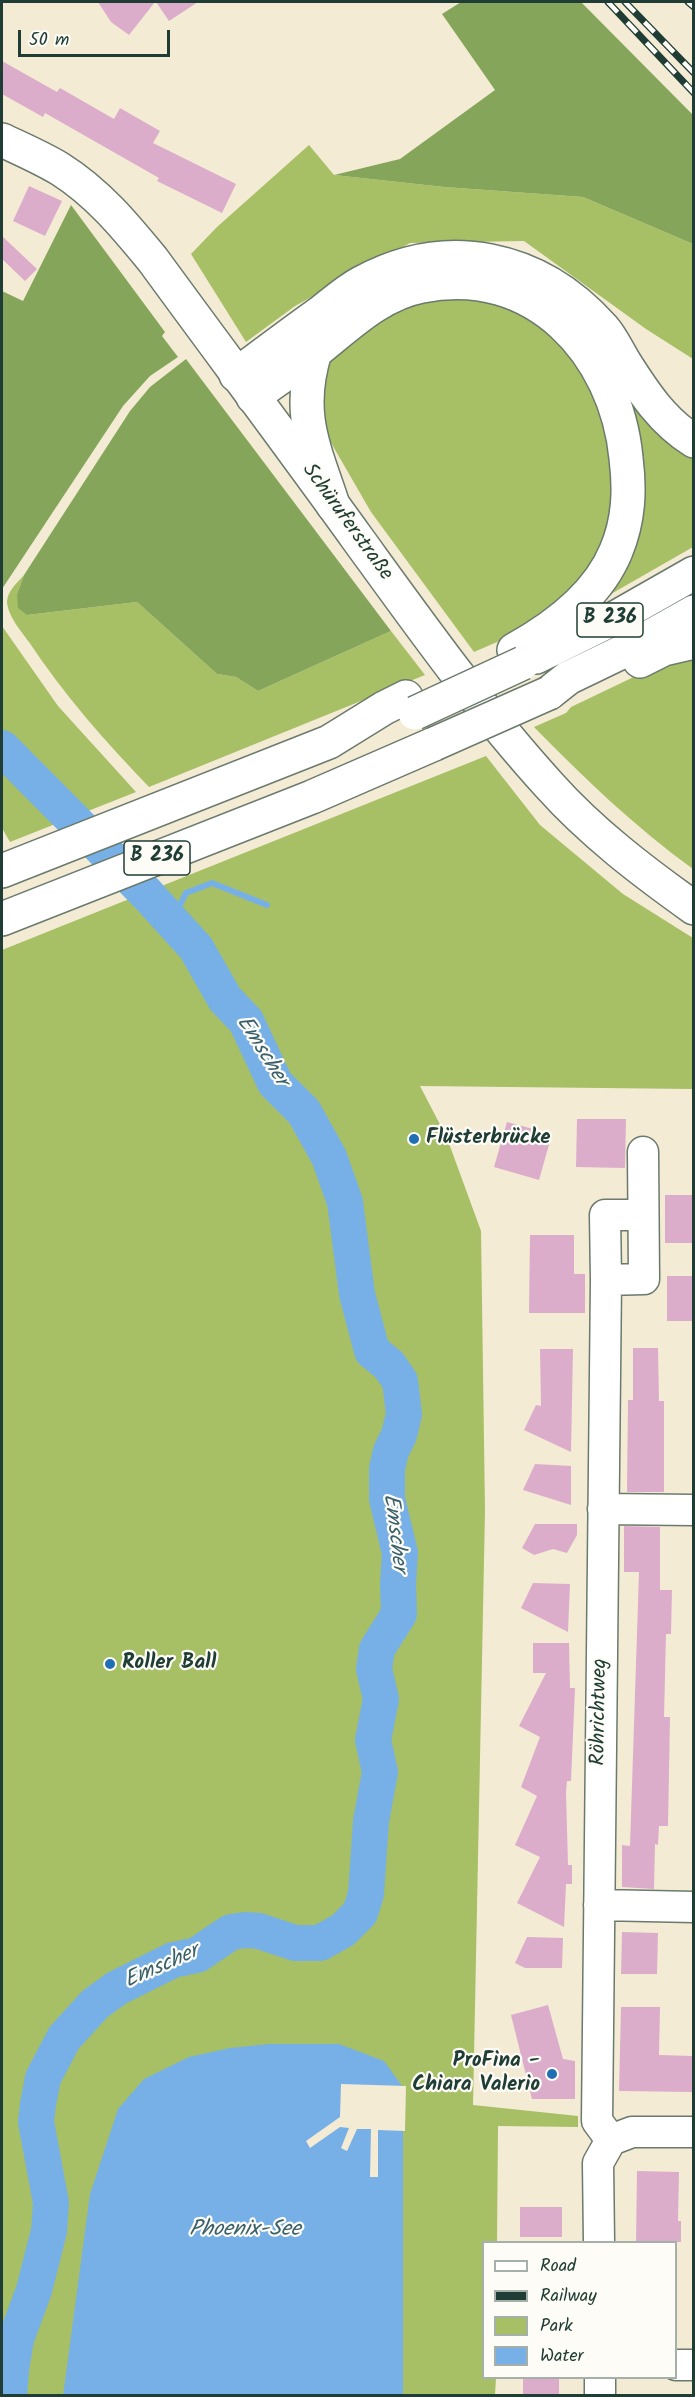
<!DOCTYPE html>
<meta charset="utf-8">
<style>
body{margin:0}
#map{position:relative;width:695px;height:2397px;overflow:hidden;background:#f4ebd5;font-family:Kalam,sans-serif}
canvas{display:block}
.frame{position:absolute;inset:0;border:3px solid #1f3d34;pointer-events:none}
.legend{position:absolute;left:482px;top:2241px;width:195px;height:138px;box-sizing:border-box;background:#fdfcf7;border:2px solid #a4b0a9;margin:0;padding:8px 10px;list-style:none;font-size:18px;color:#1f3d34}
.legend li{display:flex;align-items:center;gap:12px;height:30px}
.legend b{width:30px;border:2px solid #a4b0a9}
.scale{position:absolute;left:18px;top:30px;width:152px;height:27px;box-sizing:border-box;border:3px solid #1f3d34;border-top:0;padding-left:8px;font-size:18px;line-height:21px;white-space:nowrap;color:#1f3d34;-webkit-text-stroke:4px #fdfcf7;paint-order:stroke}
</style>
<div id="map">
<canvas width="695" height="2397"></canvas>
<div class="frame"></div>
<ul class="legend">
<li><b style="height:8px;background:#fff"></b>Road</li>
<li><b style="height:8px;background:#1f3d34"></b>Railway</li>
<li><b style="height:16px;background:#a7bf65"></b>Park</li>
<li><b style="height:16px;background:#77b0e7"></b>Water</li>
</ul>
<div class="scale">50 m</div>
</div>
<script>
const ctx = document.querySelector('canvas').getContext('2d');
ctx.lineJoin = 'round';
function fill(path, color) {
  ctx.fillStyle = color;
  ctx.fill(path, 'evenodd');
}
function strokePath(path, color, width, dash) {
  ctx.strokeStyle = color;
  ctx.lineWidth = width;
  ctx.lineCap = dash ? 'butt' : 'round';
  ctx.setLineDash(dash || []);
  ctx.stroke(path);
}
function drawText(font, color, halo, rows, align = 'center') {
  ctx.font = font + ' Kalam,sans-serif';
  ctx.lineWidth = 4.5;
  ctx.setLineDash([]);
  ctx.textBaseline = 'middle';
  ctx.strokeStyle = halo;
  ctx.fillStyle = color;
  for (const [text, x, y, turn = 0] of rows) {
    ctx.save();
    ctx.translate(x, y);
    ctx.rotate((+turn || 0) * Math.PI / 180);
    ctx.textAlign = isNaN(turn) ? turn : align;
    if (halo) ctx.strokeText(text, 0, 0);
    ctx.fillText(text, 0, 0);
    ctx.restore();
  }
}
const green = new Path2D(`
 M 309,145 L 334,175 L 444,187 L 583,197 L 693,244 L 693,359 L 646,329 L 524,241 L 410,243 L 295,306 L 246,342 L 191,254 L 217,227 Z
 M 471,292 L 551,324 L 606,410 L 616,506 L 585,584 L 504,639 L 474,652 L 371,512 L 330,441 L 321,421 L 322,362 L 390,308 Z
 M 615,372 L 693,453 L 693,547 L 597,602 L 615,578 Z
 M 24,575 L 17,594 L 27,615 L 137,602 L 217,674 L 236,677 L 258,691 L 391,631 L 425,675 L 149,787 C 105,741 64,695 29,642 C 21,631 8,616 7,602 C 7,591 18,582 24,575 Z
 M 2,626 L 58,706 L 136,792 L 10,842 L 2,828 Z
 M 693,655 L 693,869 C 635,827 584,778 534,727 L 566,713 L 571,707 L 665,662 Z
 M 486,756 L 540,825 L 623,894 L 693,938 L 693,1089 L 420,1086 L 447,1138 L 481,1231 L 485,1511 L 473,2105 L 578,2116 L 578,2127 L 498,2126 L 497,2242 L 484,2242 L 484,2378 L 496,2378 L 495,2395 L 2,2396 L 2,950 Z`);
const forest = new Path2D(`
 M 461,2 L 581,2 L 693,115 L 693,244 L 583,197 L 444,187 L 334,175 L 400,159 L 495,90 L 442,14 Z
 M 71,205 L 165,332 L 162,336 L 178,357 L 150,376 L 123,406 L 2,589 L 2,291 L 23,301 Z
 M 186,359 L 391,631 L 258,691 L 236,677 L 217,674 L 137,602 L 27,615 L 18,608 L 17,594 L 24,575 L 130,411 L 150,387 Z`);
const water = new Path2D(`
 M 269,2044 L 339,2044 L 384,2061 L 403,2087 L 403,2395 L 63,2396 L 90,2194 L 118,2109 L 144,2079 L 189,2057 L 230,2048 Z`);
const pier = new Path2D(`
 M 341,2084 L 406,2086 L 405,2131 L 378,2130 L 378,2177 L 370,2177 L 371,2129 L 357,2129 L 347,2151 L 341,2148 L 349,2128 L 340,2127 L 310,2148 L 306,2141 L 340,2117 Z`);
const stream = new Path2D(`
 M 172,920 L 186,893 L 212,883 L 267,905`);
const river = new Path2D(`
 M 2,748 L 147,894 L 196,948 L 225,999 L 246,1021 L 275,1083 L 304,1112 L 329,1157 L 345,1202 L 357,1294 L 372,1351 L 389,1365 L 400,1381 L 404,1414 L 399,1435 L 391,1451 L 387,1469 L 387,1499 L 400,1553 L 398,1584 L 399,1614 L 377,1649 L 374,1669 L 381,1699 L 373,1740 L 380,1772 L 371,1821 L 366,1894 L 360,1913 L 343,1930 L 320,1943 L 295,1943 L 259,1931 L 245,1930 L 231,1932 L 197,1955 L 173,1960 L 117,1988 L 95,2004 L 64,2038 L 43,2078 L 38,2104 L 36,2122 L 51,2203 L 49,2231 L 34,2290 L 16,2339 L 11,2370 L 9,2396`);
const building = new Path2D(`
 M 98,2 L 155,2 L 129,35 L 111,22 Z
 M 156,2 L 198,2 L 169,21 Z
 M 2,61 L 57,92 L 60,88 L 114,119 L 120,108 L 160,131 L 153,143 L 236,184 L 222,213 L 157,181 L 159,178 L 45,113 L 43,117 L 2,94 Z
 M 29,186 L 62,201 L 45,236 L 13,221 Z
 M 2,236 L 37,269 L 25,281 L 2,259 Z
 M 577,1119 L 626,1119 L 625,1168 L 576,1167 Z
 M 507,1122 L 552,1134 L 539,1180 L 494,1167 Z
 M 665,1195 L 693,1195 L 693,1243 L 665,1243 Z
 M 530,1235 L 574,1235 L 574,1274 L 585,1274 L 585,1313 L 529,1313 Z
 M 667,1276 L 693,1276 L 693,1321 L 667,1321 Z
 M 633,1348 L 658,1348 L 659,1401 L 664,1401 L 664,1492 L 627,1492 L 628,1400 L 633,1400 Z
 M 540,1349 L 573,1349 L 571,1452 L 524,1430 L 536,1405 L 541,1406 Z
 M 535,1464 L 571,1466 L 571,1505 L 523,1490 Z
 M 535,1524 L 577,1524 L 577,1535 L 567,1553 L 553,1549 L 534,1555 L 522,1548 Z
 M 624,1526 L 660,1527 L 660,1590 L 672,1590 L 671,1634 L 666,1634 L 664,1717 L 670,1717 L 668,1826 L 659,1826 L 658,1845 L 655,1844 L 654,1889 L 622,1887 L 622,1845 L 630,1846 L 639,1572 L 624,1572 Z
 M 533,1583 L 570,1584 L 568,1632 L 521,1608 Z
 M 533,1643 L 569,1643 L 570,1688 L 575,1688 L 571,1781 L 567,1781 L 566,1792 L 568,1865 L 572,1865 L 572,1884 L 566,1884 L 564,1927 L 517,1903 L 540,1857 L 515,1845 L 537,1796 L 521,1787 L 540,1737 L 519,1726 L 546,1673 L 533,1673 Z
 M 622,1932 L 658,1933 L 657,1974 L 621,1974 Z
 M 527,1937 L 563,1938 L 562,1968 L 525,1968 L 515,1963 Z
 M 548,2005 L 563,2059 L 575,2061 L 575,2099 L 532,2099 L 511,2015 Z
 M 621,2007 L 660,2007 L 659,2055 L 693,2056 L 693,2092 L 619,2091 Z
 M 637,2171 L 679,2172 L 678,2221 L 681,2221 L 681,2242 L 636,2242 Z
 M 520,2207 L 562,2207 L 562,2237 L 520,2237 Z
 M 523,2378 L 559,2378 L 559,2396 L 523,2396 Z`);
const minor = new Path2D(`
 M 643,1215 L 605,1215 L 606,1280 L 644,1279 L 643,1152
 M 606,1280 L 597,2121 L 611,2140
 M 603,1509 L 694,1510
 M 599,1905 L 694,1907
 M 599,2242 L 598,2163 L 611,2140 L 632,2132 L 694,2132
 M 676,2365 L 694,2365
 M 600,2396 L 600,2378`);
const major = new Path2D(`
 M 2,140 C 21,149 42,158 60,169 C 98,193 125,226 153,260 C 221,353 290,445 357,538 C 418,622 479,708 549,785 C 591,832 642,871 694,908`);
const highway = new Path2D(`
 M 315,352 C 296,414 314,447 333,505
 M 236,375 C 264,354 292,333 320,313 C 333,303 346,291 361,283 C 447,236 539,256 603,328 C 612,338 618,352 625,363 C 644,393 663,422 694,441
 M 253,397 C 273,382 295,368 315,352 C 347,327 379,294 422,286 C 534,263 616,353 626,458 C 630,490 629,520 616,551 C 598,595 554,628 514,650
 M 536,657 L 615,618 L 694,573
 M 640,661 L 664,649 L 694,642
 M 549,693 L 568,678 L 628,649 L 694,612
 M 2,871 L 329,742 L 384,708 L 406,697
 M 2,919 L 312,797 L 434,744`);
const rail = new Path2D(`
 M 608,2 L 694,93
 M 625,2 L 694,73
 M 688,2 L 694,7`);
const highwayBridge = new Path2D(`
 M 415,713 L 523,663
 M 434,744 L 549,693`);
const markers = [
 [414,1139,6,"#1f6fb2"],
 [110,1664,6,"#1f6fb2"],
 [552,2074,6,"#1f6fb2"]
];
const shields = [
 [610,620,66],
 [157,858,66]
];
const shieldNames = [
 ["B 236",610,620],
 ["B 236",157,858]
];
const streetNames = [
 ["Schüruferstraße",346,523,54],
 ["Röhrichtweg",601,1712,-89]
];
const poiNames = [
 ["Flüsterbrücke",426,1139],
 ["Roller Ball",122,1664],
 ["ProFina -",540,2062,"right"],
 ["Chiara Valerio",540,2086,"right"]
];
const waterNames = [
 ["Emscher",261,1052,58],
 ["Emscher",393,1533,83],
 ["Emscher",162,1968,-24],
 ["Phoenix-See",245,2231]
];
fill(green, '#a7bf65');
fill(forest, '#85a65a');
fill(water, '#77b0e7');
fill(pier, '#f4ebd5');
strokePath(stream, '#77b0e7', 6);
strokePath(river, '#77b0e7', 36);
fill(building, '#dbadcb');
strokePath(minor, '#6a7a6c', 33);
strokePath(major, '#6a7a6c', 36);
strokePath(highway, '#6a7a6c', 36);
strokePath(minor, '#fff', 30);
strokePath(major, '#fff', 33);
strokePath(highway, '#fff', 33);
strokePath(rail, '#1f3d34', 7);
strokePath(rail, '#fdfcf7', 4.5, [14]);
strokePath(highwayBridge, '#6a7a6c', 36, []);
strokePath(highwayBridge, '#fff', 33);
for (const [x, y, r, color] of markers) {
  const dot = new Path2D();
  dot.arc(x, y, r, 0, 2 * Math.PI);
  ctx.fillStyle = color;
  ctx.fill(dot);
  strokePath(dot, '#fdfcf7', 2);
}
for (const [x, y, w] of shields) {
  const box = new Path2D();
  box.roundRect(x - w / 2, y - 17, w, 34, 4.5);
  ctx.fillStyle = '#fdfcf7';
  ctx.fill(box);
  strokePath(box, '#1f3d34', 1.5);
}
drawText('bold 20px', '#1f3d34', null, shieldNames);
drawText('21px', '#1f3d34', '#fdfcf7', streetNames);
drawText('bold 21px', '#1f3d34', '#fdfcf7', poiNames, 'left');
drawText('italic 22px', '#39606a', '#fdfcf7', waterNames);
</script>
